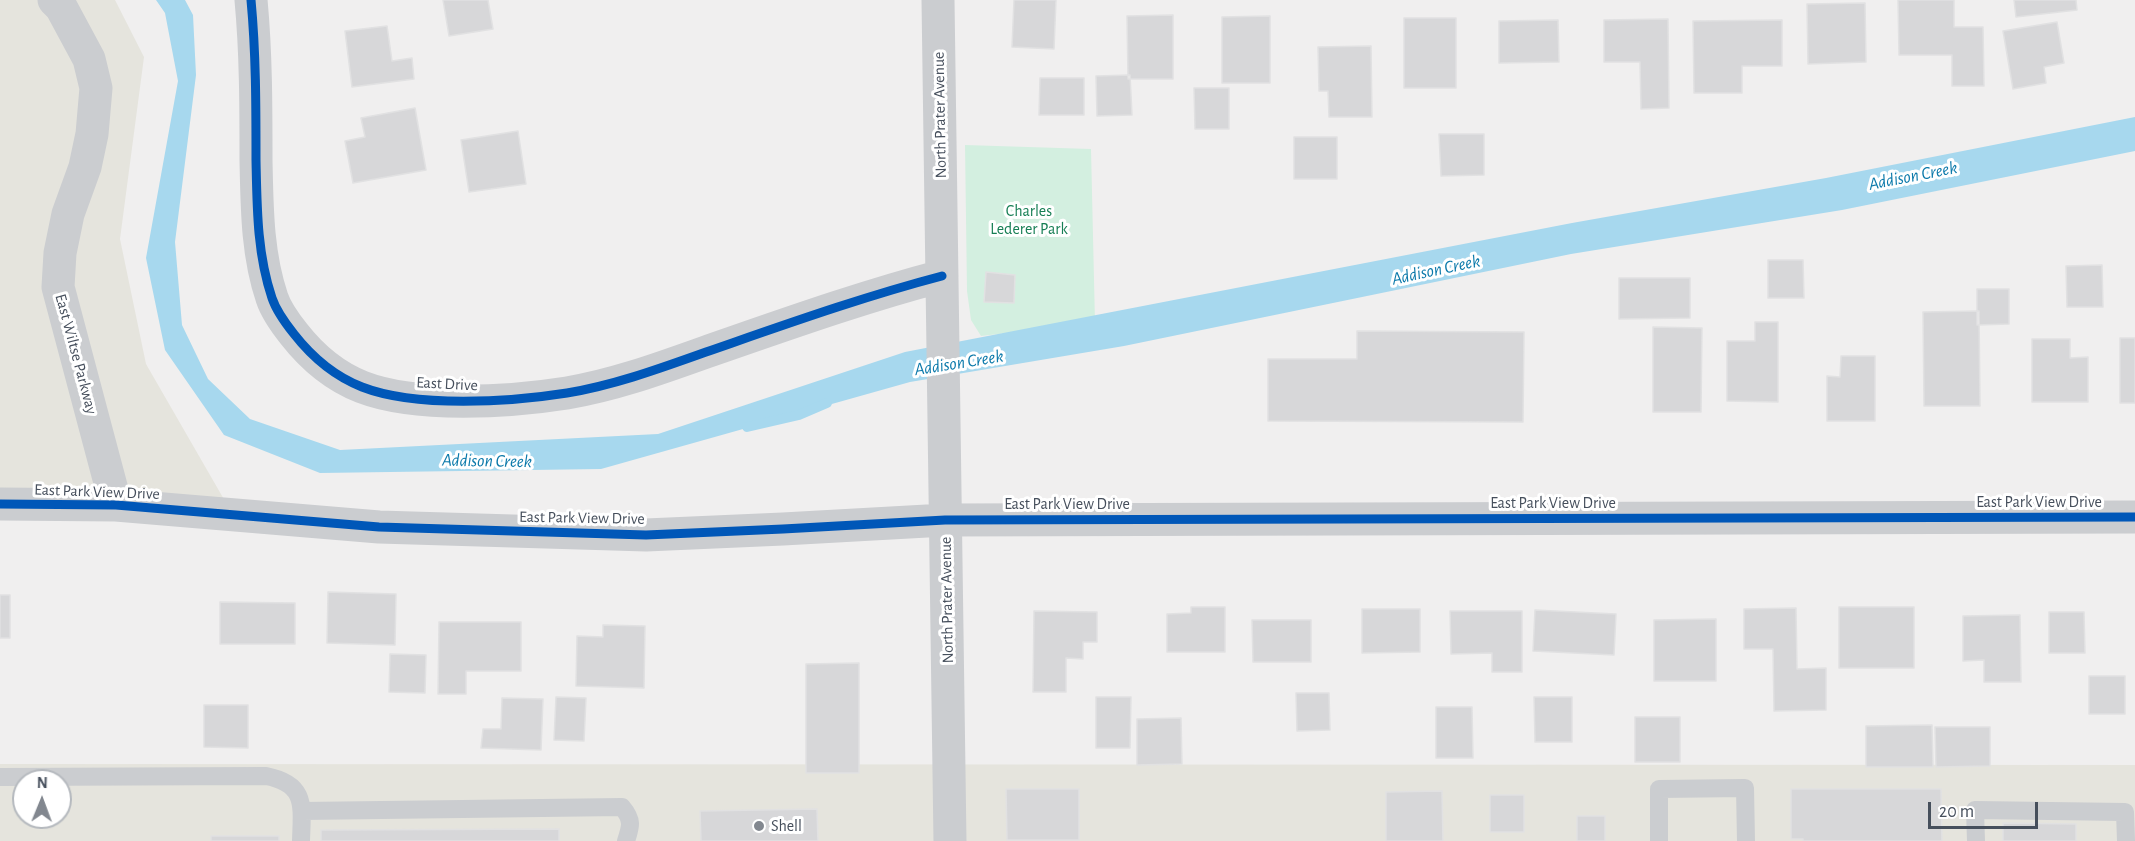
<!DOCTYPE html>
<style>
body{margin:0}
#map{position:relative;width:2135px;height:841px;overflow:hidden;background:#f0efef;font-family:"Alegreya Sans",sans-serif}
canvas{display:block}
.north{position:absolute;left:12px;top:769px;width:60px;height:60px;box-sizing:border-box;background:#fff;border:2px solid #b5b9be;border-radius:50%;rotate:1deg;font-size:16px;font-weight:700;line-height:24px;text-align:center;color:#464f5c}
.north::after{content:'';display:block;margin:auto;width:21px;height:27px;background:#82878f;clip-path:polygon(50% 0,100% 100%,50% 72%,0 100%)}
.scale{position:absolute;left:1928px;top:802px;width:110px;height:27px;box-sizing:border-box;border:3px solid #464f5c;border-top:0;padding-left:8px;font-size:18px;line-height:21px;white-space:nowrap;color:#464f5c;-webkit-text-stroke:4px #fff;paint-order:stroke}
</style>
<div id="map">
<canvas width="2135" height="841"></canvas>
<div class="north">N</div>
<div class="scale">20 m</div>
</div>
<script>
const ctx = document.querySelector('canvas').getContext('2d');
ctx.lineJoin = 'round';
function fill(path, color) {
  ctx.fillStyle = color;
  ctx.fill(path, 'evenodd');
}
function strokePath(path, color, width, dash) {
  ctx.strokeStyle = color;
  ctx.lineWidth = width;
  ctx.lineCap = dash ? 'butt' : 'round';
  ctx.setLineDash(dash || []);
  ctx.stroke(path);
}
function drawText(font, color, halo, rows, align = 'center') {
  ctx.font = font + ' "Alegreya Sans",sans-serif';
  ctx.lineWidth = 6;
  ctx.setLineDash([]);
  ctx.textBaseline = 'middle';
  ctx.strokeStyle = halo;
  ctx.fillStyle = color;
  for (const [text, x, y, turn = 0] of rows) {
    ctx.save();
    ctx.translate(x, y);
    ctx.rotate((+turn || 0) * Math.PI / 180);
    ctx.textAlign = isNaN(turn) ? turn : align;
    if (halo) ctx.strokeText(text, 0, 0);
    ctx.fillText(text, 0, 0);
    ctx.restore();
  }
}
const commercial = new Path2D(`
 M 0,0 L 115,0 L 144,57 L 120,239 L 146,364 L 233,515 L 0,504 Z
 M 0,764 L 2135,765 L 2135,841 L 0,841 ZM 24,781 L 60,781 L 60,817 L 24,817 Z`);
const green = new Path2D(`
 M 965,145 L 1091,149 L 1095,323 L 981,336 L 971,320 L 967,291 Z`);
const water = new Path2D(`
 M 156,0 L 185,0 L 193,15 L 196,75 L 175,242 L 182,325 L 208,379 L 250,419 L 340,450 L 658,434 L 905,352 L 1572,223 L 1826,178 L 2135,117 L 2135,151 L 1842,210 L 1571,254 L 1124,346 L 910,382 L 601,469 L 320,473 L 224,435 L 165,350 L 146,258 L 178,81 L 165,13 Z`);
const stream = new Path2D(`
 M 747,427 L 799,415 L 827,403`);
const building = new Path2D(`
 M 443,0 L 488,0 L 493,29 L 449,36 Z
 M 1014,0 L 1056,0 L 1054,49 L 1012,47 Z
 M 1898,0 L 1954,0 L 1954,27 L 1983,27 L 1984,86 L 1952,86 L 1952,55 L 1899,55 Z
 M 2014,0 L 2076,0 L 2077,10 L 2016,17 Z
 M 1865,3 L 1866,62 L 1808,64 L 1807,4 Z
 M 1173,15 L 1173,79 L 1128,79 L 1127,16 Z
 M 1270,16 L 1270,83 L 1222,83 L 1222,17 Z
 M 1404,18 L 1456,18 L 1456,88 L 1404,88 Z
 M 1668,19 L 1669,108 L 1641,109 L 1640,62 L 1604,62 L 1604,20 Z
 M 1558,20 L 1559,62 L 1499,63 L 1499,21 Z
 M 1782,20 L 1782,66 L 1742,66 L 1742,93 L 1694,93 L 1693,21 Z
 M 2057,22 L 2064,63 L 2044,67 L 2046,83 L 2013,89 L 2003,31 Z
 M 387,26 L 392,61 L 412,58 L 414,79 L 352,87 L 345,31 Z
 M 1371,46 L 1372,117 L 1329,117 L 1328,91 L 1319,91 L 1318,47 Z
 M 1130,75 L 1132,115 L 1097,116 L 1096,76 Z
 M 1040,78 L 1084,78 L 1084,115 L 1039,115 Z
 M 1194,88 L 1229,88 L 1229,129 L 1195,129 Z
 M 415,108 L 426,170 L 353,183 L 345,141 L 365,137 L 361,118 Z
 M 518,131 L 526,184 L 469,192 L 461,140 Z
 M 1439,134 L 1484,134 L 1484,175 L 1441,176 Z
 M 1294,137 L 1337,137 L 1337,179 L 1294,179 Z
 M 1768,260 L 1803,260 L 1804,298 L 1768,298 Z
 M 2102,265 L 2103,307 L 2067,307 L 2066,266 Z
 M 986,272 L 1015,275 L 1014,303 L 984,302 Z
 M 1619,278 L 1690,278 L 1690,318 L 1619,319 Z
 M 1977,289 L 2009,289 L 2009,324 L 1977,325 Z
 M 1979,311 L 1980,406 L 1924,406 L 1923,312 Z
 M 1755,322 L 1778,322 L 1778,402 L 1727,401 L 1727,341 L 1755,341 Z
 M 1653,327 L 1702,328 L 1701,412 L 1653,412 Z
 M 1357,331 L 1524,332 L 1523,422 L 1268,421 L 1268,359 L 1357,359 Z
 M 2120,338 L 2135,338 L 2135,403 L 2120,403 Z
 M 2032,339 L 2070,339 L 2070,358 L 2088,357 L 2088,402 L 2032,402 Z
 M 1841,356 L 1875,356 L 1875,421 L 1827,421 L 1827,376 L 1840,377 Z
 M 328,592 L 396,594 L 395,645 L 327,643 Z
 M 0,595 L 10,595 L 10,638 L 0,638 Z
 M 220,602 L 295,603 L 295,644 L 220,644 Z
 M 1191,607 L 1225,607 L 1225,652 L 1167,652 L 1167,614 L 1191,613 Z
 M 1839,607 L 1914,607 L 1914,668 L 1839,668 Z
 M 1796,608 L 1797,669 L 1826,668 L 1826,710 L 1774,711 L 1773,649 L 1744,649 L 1744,609 Z
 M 1362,609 L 1420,609 L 1420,652 L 1362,653 Z
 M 1535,610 L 1616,614 L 1614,655 L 1533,651 Z
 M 1034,611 L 1097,612 L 1097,642 L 1083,642 L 1083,659 L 1066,658 L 1066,692 L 1033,692 Z
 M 1450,611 L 1522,611 L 1522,672 L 1492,672 L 1492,653 L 1451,654 Z
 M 2049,612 L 2084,612 L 2085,653 L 2049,653 Z
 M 2020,615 L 2021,682 L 1984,682 L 1984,660 L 1963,661 L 1963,616 Z
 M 1716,619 L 1716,681 L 1654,681 L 1654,620 Z
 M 1252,620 L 1311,620 L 1311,662 L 1253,662 Z
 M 439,622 L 521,622 L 521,671 L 466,671 L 466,694 L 438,694 Z
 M 603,625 L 645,626 L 644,688 L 576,686 L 577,636 L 603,637 Z
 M 390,654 L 426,655 L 425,693 L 389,692 Z
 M 859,663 L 859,773 L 806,773 L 806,664 Z
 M 2089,676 L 2125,676 L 2125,714 L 2089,714 Z
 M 1296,693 L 1329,693 L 1330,730 L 1297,731 Z
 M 556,697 L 586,698 L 584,741 L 554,740 Z
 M 1096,697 L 1131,697 L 1130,748 L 1096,748 Z
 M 1534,697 L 1572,697 L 1572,742 L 1535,742 Z
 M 502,698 L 543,699 L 541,750 L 481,748 L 483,729 L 501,729 Z
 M 204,705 L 248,705 L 248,748 L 204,747 Z
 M 1436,707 L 1472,707 L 1473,758 L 1436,758 Z
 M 1635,717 L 1680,717 L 1680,762 L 1635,762 Z
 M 1181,718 L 1182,764 L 1137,765 L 1137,719 Z
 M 1932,725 L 1933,767 L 1866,767 L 1866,726 Z
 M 1935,727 L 1990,727 L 1990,766 L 1936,767 Z
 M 1006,789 L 1079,789 L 1079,840 L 1007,840 Z
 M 1791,789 L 1941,789 L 1942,841 L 1803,841 L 1803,839 L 1791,839 Z
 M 1442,791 L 1443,841 L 1386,841 L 1386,792 Z
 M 1490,795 L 1524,795 L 1524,832 L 1490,832 Z
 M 817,809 L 818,841 L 701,841 L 700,811 Z
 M 1577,816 L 1605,816 L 1605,841 L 1577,841 Z
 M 2003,823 L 2076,824 L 2076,841 L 2003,841 Z
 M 559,829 L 559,841 L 321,841 L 321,830 Z
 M 211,836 L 279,836 L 279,841 L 211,841 Z`);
const service = new Path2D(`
 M 0,777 L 266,776 C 307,784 302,806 301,841
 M 302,811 L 622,807 C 633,820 631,826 626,841
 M 1659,841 L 1659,789 L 1745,788 L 1746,841
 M 1976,841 L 1975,810 L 2125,812 L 2126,841`);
const minor = new Path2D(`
 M 54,0 L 61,7 L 89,59 L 96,88 L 92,134 L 85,167 L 68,214 L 60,253 L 58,287 L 116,505
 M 251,0 C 256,53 256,107 256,160 C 257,207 257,254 272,298 C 276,310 286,324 294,334 C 312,357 334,376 362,387 C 416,408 510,402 567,393 C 615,385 661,368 706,352 C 784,325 862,297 942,276
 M 938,0 L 950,841
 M 0,504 L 116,505 L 379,527 L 646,535 L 783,529 L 945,520 L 2135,517`);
const cycleway = new Path2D(`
 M 251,0 C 256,53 256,107 256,160 C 257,207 257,254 272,298 C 276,310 286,324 294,334 C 312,357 334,376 362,387 C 416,408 510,402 567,393 C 615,385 661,368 706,352 C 784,325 862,297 942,276
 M 0,504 L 116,505 L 379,527 L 646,535 L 783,529 L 945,520 L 2135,517`);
const markers = [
 [759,826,6,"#82878f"]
];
const streetNames = [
 ["North Prater Avenue",940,115,-91],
 ["East Wiltse Parkway",76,354,75],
 ["East Drive",447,384,3],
 ["East Park View Drive",97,492,2],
 ["East Park View Drive",2039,502],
 ["East Park View Drive",1553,503],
 ["East Park View Drive",1067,504],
 ["East Park View Drive",582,518,1],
 ["North Prater Avenue",947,600,-91]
];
const parkNames = [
 ["Charles",1029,211],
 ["Lederer Park",1029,229]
];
const poiNames = [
 ["Shell",771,826]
];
const waterNames = [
 ["Addison Creek",1913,176,-11],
 ["Addison Creek",1436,270,-12],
 ["Addison Creek",959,363,-9],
 ["Addison Creek",487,461,1]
];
fill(commercial, '#e5e4dd');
fill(green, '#d3efe0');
fill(water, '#a7d8ee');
strokePath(stream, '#a7d8ee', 10);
fill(building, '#d7d7d9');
strokePath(building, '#e1e1e2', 1.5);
strokePath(service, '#cbcdd0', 18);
strokePath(minor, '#cbcdd0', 33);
strokePath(cycleway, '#0057b8', 9);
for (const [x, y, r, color] of markers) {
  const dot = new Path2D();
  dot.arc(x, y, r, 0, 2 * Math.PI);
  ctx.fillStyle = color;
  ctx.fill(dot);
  strokePath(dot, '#fff', 2);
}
drawText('16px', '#464f5c', '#fff', streetNames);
drawText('16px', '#167e54', '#fff', parkNames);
drawText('16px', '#464f5c', '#fff', poiNames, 'left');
drawText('italic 18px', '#0b79aa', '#fff', waterNames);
</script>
